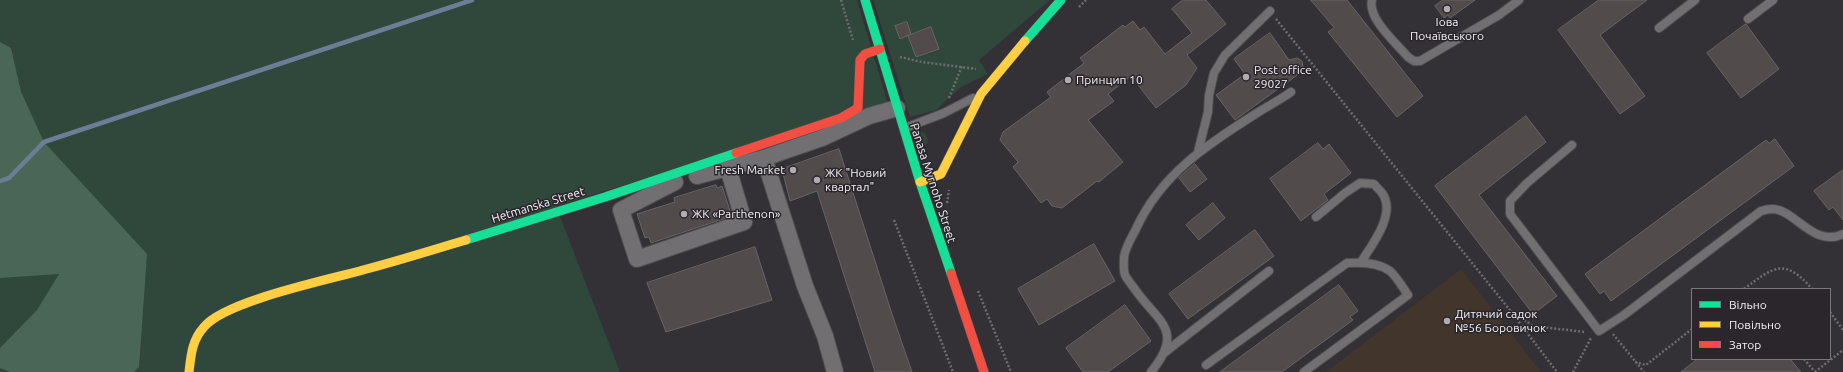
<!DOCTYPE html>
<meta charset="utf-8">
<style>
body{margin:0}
#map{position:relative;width:1843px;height:372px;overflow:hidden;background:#333135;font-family:Ubuntu,sans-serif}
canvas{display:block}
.legend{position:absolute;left:1691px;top:288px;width:140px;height:72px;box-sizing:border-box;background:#2a262c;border:1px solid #7a777c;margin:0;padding:5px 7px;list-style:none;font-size:12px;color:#f3f0f5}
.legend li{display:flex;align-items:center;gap:8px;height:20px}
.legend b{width:20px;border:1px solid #7a777c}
</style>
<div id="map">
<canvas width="1843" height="372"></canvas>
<ul class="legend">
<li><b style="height:5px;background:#16e098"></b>Вільно</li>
<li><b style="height:5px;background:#ffcf43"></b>Повільно</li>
<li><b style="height:5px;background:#f24e42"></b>Затор</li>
</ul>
</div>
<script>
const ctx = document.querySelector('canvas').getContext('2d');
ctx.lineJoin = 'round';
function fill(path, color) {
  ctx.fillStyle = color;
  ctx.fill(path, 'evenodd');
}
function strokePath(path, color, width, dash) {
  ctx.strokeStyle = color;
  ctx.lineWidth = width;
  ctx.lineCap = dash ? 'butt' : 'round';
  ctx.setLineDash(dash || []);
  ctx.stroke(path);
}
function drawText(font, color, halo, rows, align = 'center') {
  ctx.font = font + ' Ubuntu,sans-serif';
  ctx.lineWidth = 3;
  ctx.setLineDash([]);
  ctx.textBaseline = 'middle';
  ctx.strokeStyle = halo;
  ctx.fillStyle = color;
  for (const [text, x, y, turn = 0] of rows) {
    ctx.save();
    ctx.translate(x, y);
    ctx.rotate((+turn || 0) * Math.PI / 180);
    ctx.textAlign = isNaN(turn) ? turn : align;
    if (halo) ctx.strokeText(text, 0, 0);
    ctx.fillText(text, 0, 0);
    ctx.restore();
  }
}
const education = new Path2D(`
 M 1461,269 L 1541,372 L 1326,372 Z`);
const green = new Path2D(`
 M 0,0 L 857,0 L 888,104 L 556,206 L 620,372 L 0,372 Z
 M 873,0 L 1050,0 L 979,60 L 988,74 L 961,87 L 936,110 L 910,117 Z
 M 919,131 L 925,133 L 928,140 L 926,145 L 919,148 L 914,133 Z`);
const forest = new Path2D(`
 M 0,42 L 11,48 L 21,92 L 44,142 L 147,254 L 139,367 L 134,372 L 10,372 L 0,368 L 0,348 L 37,310 L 59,274 L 0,278 Z`);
const stream = new Path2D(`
 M 0,181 L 9,178 L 44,142 L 472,0`);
const building = new Path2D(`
 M 1183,0 L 1206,0 L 1226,24 L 1187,55 L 1197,68 L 1186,85 L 1156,108 L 1131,76 L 1108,94 L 1114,101 L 1088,120 L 1123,162 L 1099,182 L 1097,181 L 1062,208 L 1052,206 L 1047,199 L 1041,203 L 1013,167 L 1018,162 L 1000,140 L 1003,132 L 1051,97 L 1047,92 L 1084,63 L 1080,58 L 1123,25 L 1125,27 L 1133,21 L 1140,30 L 1144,27 L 1165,54 L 1192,33 L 1172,9 Z
 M 1311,0 L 1347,0 L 1423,96 L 1397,117 L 1328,32 L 1334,28 Z
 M 1443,0 L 1475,0 L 1450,18 L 1448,15 L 1444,18 L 1435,6 Z
 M 1599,0 L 1647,0 L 1600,35 L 1645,96 L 1620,114 L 1558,30 Z
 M 907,22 L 911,34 L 900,39 L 895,26 Z
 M 1746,24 L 1779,69 L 1741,98 L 1707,53 Z
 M 931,27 L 939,49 L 916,57 L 908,36 Z
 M 1270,33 L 1289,60 L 1297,58 L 1302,61 L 1303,67 L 1300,73 L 1235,120 L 1216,95 L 1245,74 L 1234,59 Z
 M 1526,116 L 1546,142 L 1479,195 L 1557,296 L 1533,314 L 1435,186 Z
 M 1775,139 L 1794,166 L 1611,301 L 1604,291 L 1600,294 L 1585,274 L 1766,140 L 1769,143 Z
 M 1318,143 L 1323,149 L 1329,144 L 1351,173 L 1324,194 L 1328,200 L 1301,221 L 1270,179 Z
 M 839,149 L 892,314 L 912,372 L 875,372 L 817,191 L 790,201 L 782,169 Z
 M 1195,164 L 1207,179 L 1190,192 L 1179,178 Z
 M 1843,170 L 1843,220 L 1833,207 L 1829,210 L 1814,191 Z
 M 716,185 L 717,188 L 722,186 L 731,214 L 725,216 L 726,218 L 651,243 L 649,237 L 645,238 L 637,214 L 675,202 L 674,198 Z
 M 1213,203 L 1225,218 L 1199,240 L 1186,225 Z
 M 1255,230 L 1274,256 L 1188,319 L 1169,294 Z
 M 1094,244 L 1115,281 L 1039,325 L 1018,289 Z
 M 755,247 L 772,300 L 666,332 L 647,283 Z
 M 1339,285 L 1358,311 L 1350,317 L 1353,320 L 1282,372 L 1220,372 Z
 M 1125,305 L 1151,341 L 1108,372 L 1083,372 L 1066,348 Z
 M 1698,359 L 1790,359 L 1801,372 L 1681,372 Z`);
const path = new Path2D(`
 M 841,0 L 853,40
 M 1079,7 L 1086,0
 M 1276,19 L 1509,309 L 1557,372
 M 900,57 L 922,62 L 976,69
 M 949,98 L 962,66
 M 947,203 L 949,190
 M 894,220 L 953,372
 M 1744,289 C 1773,267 1785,257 1812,289
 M 978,291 L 1011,372
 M 1511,311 L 1533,326 L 1585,332
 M 1830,312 L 1843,330
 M 1613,334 L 1644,372
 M 1804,359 L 1815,372
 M 1635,362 L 1646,365 L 1692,329
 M 1573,372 L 1591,338
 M 1815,372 L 1843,350`);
const lane = new Path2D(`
 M 1372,0 C 1367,18 1397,44 1408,57 L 1414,61 L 1420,61 L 1499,15 L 1519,0
 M 1748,19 L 1773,0
 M 1659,28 L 1695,0
 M 905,128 L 944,113 L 973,98
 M 1572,145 L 1527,183 L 1510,201 L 1510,214 L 1599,331 L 1624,315 L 1761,211 C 1764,210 1769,209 1773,209 C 1795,210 1814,248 1843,234
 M 1198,152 L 1208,112 L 1209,95 L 1214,73 L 1225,55 L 1270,11
 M 1316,217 L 1345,193 L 1360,183 L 1374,184 C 1376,187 1380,190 1382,193 C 1397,213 1372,245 1361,262
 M 1164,353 L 1269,271
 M 1206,365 L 1347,263 C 1361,262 1378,262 1390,271 C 1397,277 1403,288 1408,295 L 1304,372
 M 1151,372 C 1186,329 1157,322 1134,288 C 1131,284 1127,279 1125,275 C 1123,270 1124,262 1124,257 C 1125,248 1132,237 1136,229 C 1161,174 1208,144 1257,113 C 1268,106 1280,100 1291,92`);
const street = new Path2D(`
 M 697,176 L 764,158
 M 675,182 L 621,210 L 637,259 L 744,222 L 728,168
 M 835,372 L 825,336 L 805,286 L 764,158 L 822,138 L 869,116 L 897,108`);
const fast = new Path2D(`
 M 865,0 L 920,182 L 951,273
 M 1025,41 L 1061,0
 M 466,240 L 605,197 L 736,153`);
const slow = new Path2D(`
 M 920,182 L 941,174 L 981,94 L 1025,41
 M 189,372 C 191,355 192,340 204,327 C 225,301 328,280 363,270 C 398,261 432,250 466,240`);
const jam = new Path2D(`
 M 736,153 L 841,118 L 858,108 L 860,60 L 865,54 L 880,49
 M 951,273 L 984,372`);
const markers = [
 [1447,9,4,"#b0adb2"],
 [1246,77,4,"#b0adb2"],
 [1068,80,4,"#b0adb2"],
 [793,170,4,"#b0adb2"],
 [817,180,4,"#b0adb2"],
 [684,214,4,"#b0adb2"],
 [1447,321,4,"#b0adb2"]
];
const poiNames = [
 ["Іова",1447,22,"center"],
 ["Почаївського",1447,36,"center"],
 ["Post office",1254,70],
 ["29027",1254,84],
 ["Принцип 10",1076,80],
 ["Fresh Market",785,170,"right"],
 ["ЖК \"Новий",825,173],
 ["квартал\"",825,187],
 ["ЖК «Parthenon»",692,214],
 ["Дитячий садок",1455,314],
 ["№56 Боровичок",1455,328]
];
const streetNames = [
 ["Panasa Myrnoho Street",933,183,72],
 ["Hetmanska Street",538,205,-17]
];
fill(education, '#42352b');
fill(green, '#30473b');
fill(forest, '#4a6657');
strokePath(stream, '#6a7f96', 4.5);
fill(building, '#524b4b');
strokePath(building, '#666465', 1);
strokePath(lane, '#4f4d50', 10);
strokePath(street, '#4f4d50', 18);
strokePath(fast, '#4f4d50', 10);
strokePath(slow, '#4f4d50', 10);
strokePath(jam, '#4f4d50', 10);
strokePath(path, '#6e6c6f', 2.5, [2, 2]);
strokePath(lane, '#716f71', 8);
strokePath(street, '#716f71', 16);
strokePath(fast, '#16e098', 9);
strokePath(slow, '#ffcf43', 9);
strokePath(jam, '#f24e42', 9);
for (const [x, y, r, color] of markers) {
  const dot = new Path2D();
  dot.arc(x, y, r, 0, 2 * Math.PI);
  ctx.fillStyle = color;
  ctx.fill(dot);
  strokePath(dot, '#2a262c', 1.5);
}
drawText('12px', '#f3f0f5', '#2a262c', poiNames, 'left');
drawText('12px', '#f3f0f5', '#2a262c', streetNames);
</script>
